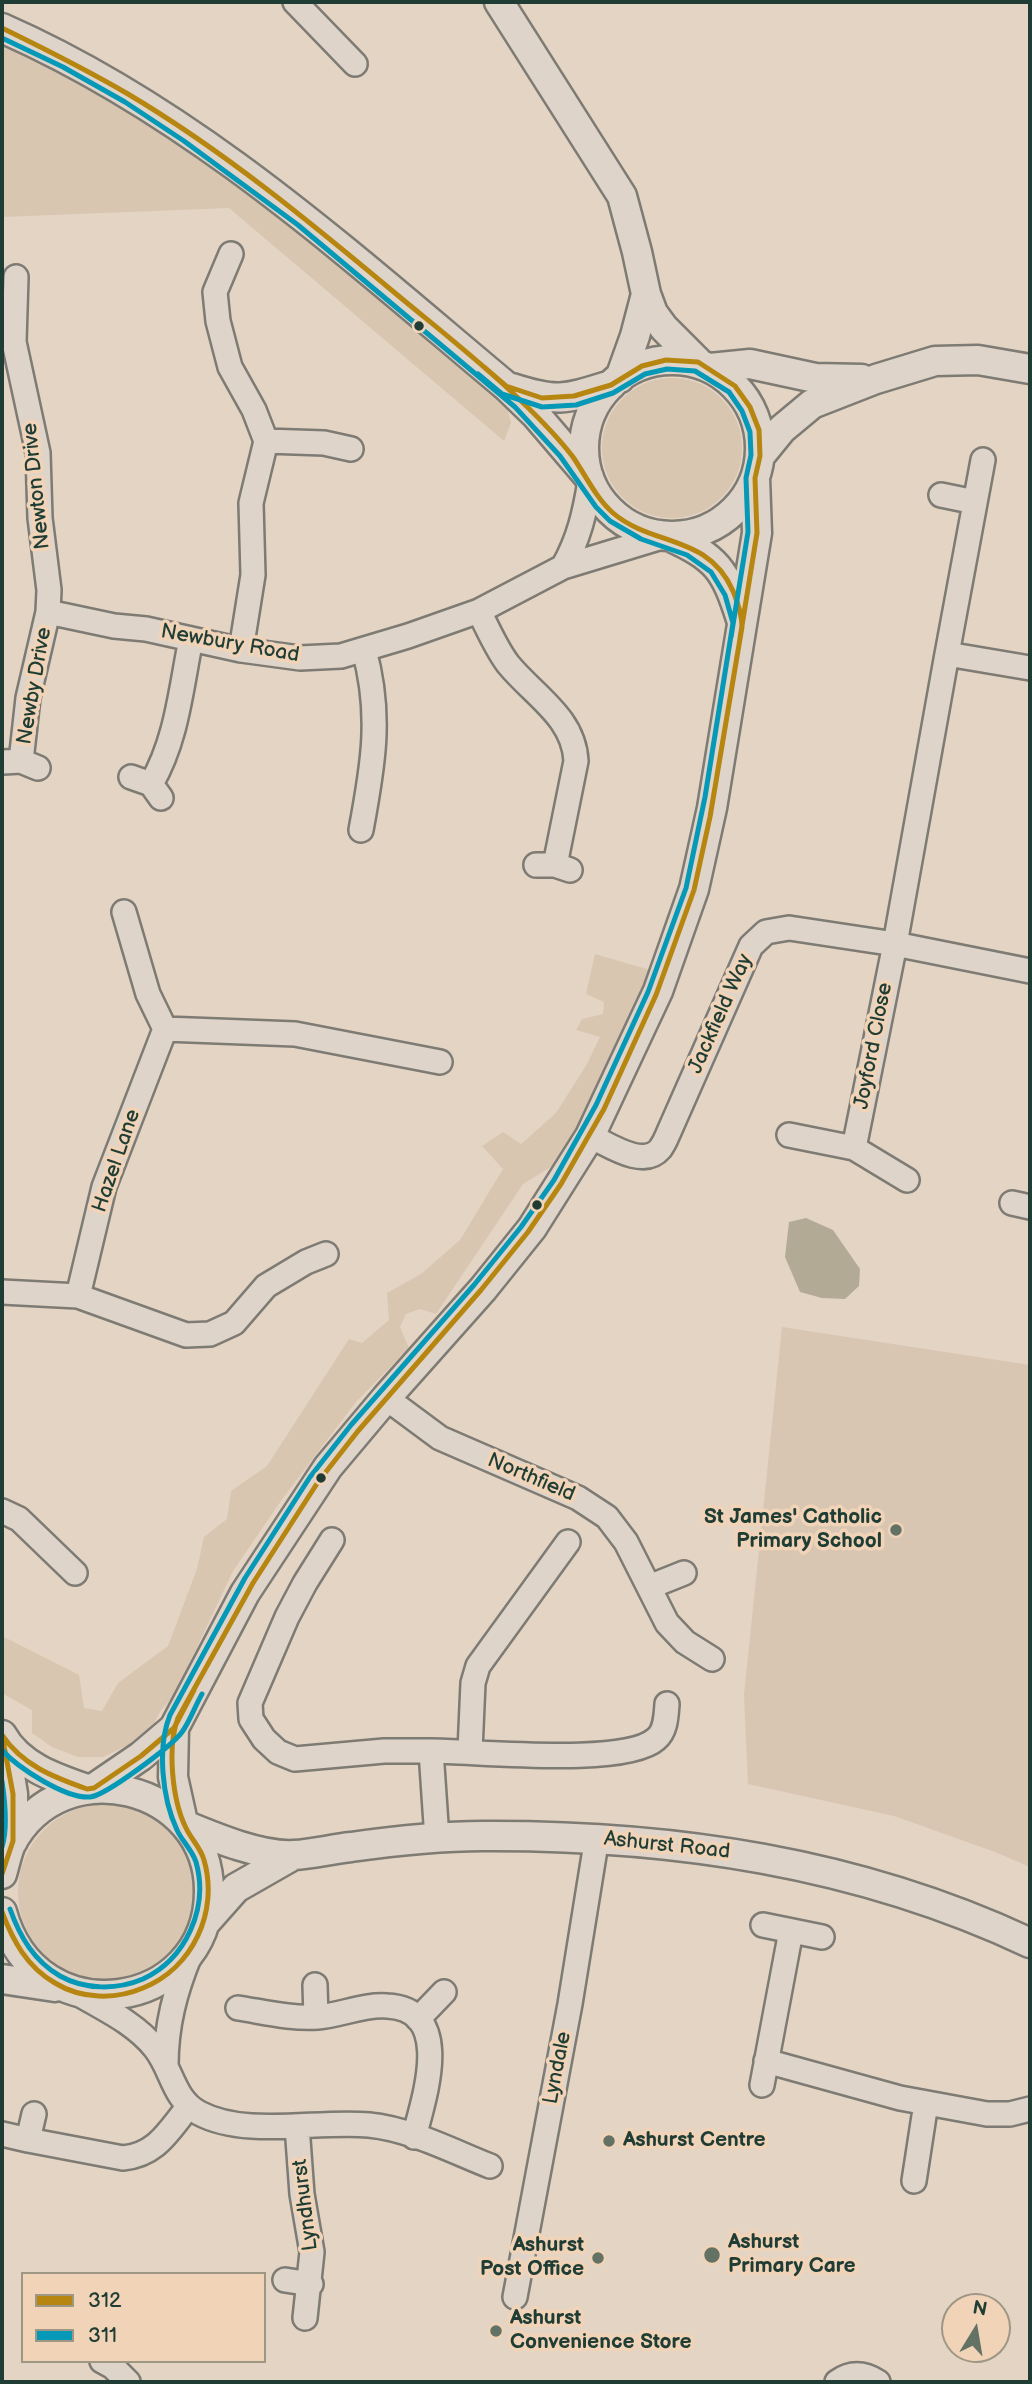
<!DOCTYPE html>
<style>
body{margin:0}
#map{position:relative;width:1032px;height:2384px;overflow:hidden;background:#e4d4c4;font-family:"Balsamiq Sans",sans-serif}
canvas{display:block}
.frame{position:absolute;inset:0;border:4px solid #1f3d34;pointer-events:none}
.legend{position:absolute;left:21px;top:2272px;width:245px;height:91px;box-sizing:border-box;background:#f1d3b7;border:2px solid #9d9783;margin:0;padding:9px 12px;list-style:none;font-size:21px;color:#1f3d34}
.legend li{display:flex;align-items:center;gap:14px;height:35px}
.legend b{width:35px;border:2px solid #9d9783}
.north{position:absolute;left:941px;top:2293px;width:70px;height:70px;box-sizing:border-box;background:#f1d3b7;border:2px solid #9d9783;border-radius:50%;rotate:11deg;font-size:19px;font-weight:700;line-height:28px;text-align:center;color:#1f3d34}
.north::after{content:'';display:block;margin:auto;width:24px;height:32px;background:#647266;clip-path:polygon(50% 0,100% 100%,50% 72%,0 100%)}
</style>
<div id="map">
<canvas width="1032" height="2384"></canvas>
<div class="frame"></div>
<ul class="legend">
<li><b style="height:9px;background:#b68610"></b>312</li>
<li><b style="height:9px;background:#0599b7"></b>311</li>
</ul>
<div class="north">N</div>
</div>
<script>
const ctx = document.querySelector('canvas').getContext('2d');
ctx.lineJoin = 'round';
function fill(path, color) {
  ctx.fillStyle = color;
  ctx.fill(path, 'evenodd');
}
function strokePath(path, color, width, dash) {
  ctx.strokeStyle = color;
  ctx.lineWidth = width;
  ctx.lineCap = dash ? 'butt' : 'round';
  ctx.setLineDash(dash || []);
  ctx.stroke(path);
}
function drawText(font, color, halo, rows, align = 'center') {
  ctx.font = font + ' "Balsamiq Sans",sans-serif';
  ctx.lineWidth = 7;
  ctx.setLineDash([]);
  ctx.textBaseline = 'middle';
  ctx.strokeStyle = halo;
  ctx.fillStyle = color;
  for (const [text, x, y, turn = 0] of rows) {
    ctx.save();
    ctx.translate(x, y);
    ctx.rotate((+turn || 0) * Math.PI / 180);
    ctx.textAlign = isNaN(turn) ? turn : align;
    if (halo) ctx.strokeText(text, 0, 0);
    ctx.fillText(text, 0, 0);
    ctx.restore();
  }
}
const built = new Path2D(`
 M 782,1327 L 1030,1365 L 1030,1867 L 995,1852 L 894,1816 L 748,1784 L 744,1695 Z`);
const green = new Path2D(`
 M 2,38 L 31,52 L 220,164 L 502,389 L 511,423 L 504,441 L 229,208 L 2,217 Z
 M602 448a70 70 0 1 1 140 0a70 70 0 1 1-140 0Z
 M 595,954 L 650,970 L 635,1014 L 611,1067 L 574,1134 L 554,1165 L 523,1184 L 436,1314 L 420,1309 L 406,1314 L 400,1327 L 409,1348 L 356,1402 L 283,1498 L 233,1571 L 174,1696 L 161,1710 L 150,1731 L 132,1743 L 103,1757 L 78,1757 L 52,1747 L 32,1733 L 32,1710 L 2,1693 L 2,1636 L 79,1675 L 84,1708 L 102,1711 L 118,1683 L 168,1646 L 197,1569 L 204,1537 L 227,1519 L 231,1491 L 267,1466 L 349,1339 L 362,1343 L 389,1320 L 387,1293 L 421,1274 L 460,1240 L 503,1169 L 482,1146 L 503,1132 L 521,1144 L 556,1113 L 587,1064 L 600,1037 L 576,1030 L 582,1019 L 603,1014 L 604,1002 L 586,994 Z
 M18 1892a88 88 0 1 1 176 0a88 88 0 1 1-176 0Z`);
const water = new Path2D(`
 M 806,1218 L 833,1230 L 860,1269 L 859,1286 L 845,1299 L 822,1298 L 800,1292 L 785,1257 L 789,1222 Z`);
const minor = new Path2D(`
 M 295,2 L 355,64
 M 231,254 L 215,292 L 218,321 L 230,367 L 254,410 L 266,441 L 251,503 L 253,575 L 241,650
 M 16,277 L 14,342 L 38,453 L 40,518 L 49,590 L 48,612 L 28,698 L 21,761
 M 266,441 L 324,443 L 351,449
 M 941,495 L 975,502
 M 563,567 C 579,539 585,512 590,481
 M 479,611 C 488,629 496,648 508,664 C 533,695 574,717 576,761 L 555,865
 M 48,612 L 114,626 L 146,629 L 241,650 L 300,658 L 341,656 L 408,636 L 479,611 L 563,567 L 665,536
 M 947,654 L 983,460
 M 3,762 L 21,761 L 38,768
 M 131,777 L 151,784 L 161,798
 M 151,784 C 177,740 181,688 191,639
 M 361,830 C 373,766 382,714 364,650
 M 536,865 L 555,865 L 570,870
 M 124,912 L 148,994 L 165,1029
 M 789,1135 L 854,1148 L 907,1180
 M 590,1136 C 608,1144 643,1169 660,1149 C 663,1145 666,1139 668,1134 L 751,946 L 766,932 L 789,928 L 895,944 L 1030,971
 M 854,1148 L 895,944 L 947,654 L 1030,668
 M 1012,1203 L 1030,1207
 M 2,1292 L 78,1296 L 186,1335 L 210,1334 L 234,1323 L 266,1286 L 306,1262 L 326,1254
 M 78,1296 L 104,1187 L 165,1029 L 295,1034 L 440,1062
 M 386,1398 L 440,1438 L 578,1498 L 607,1517 L 626,1542 L 667,1623 L 685,1642 L 712,1659
 M 2,1511 L 19,1519 L 75,1573
 M 332,1540 L 305,1583 L 287,1617 L 250,1703 L 251,1719 L 264,1739 L 278,1752 L 295,1759 L 384,1751 L 431,1751
 M 649,1587 L 684,1573
 M 470,1751 L 473,1683 L 478,1666 L 568,1542
 M 437,1839 L 431,1751 C 477,1751 625,1767 656,1739 C 666,1731 666,1716 667,1704
 M 763,1925 L 822,1937
 M 315,1985 L 316,2017
 M 77,1993 C 104,2009 135,2023 155,2048 C 172,2069 173,2099 199,2113 C 246,2138 317,2120 369,2125 C 410,2129 452,2151 490,2166
 M 238,2008 C 264,2012 292,2019 318,2017 C 341,2015 365,2004 387,2006 C 455,2009 424,2098 414,2137
 M 418,2019 L 444,1992
 M 766,2061 L 900,2098 L 987,2114 L 1010,2114 L 1030,2109
 M 166,2066 C 166,2025 175,1992 190,1955
 M 762,2085 L 791,1931
 M 297,2126 L 302,2194 L 312,2252 L 305,2318
 M 2,2134 L 28,2140 L 34,2114
 M 28,2140 L 123,2158 C 157,2155 169,2130 189,2106
 M 914,2181 L 926,2103
 M 285,2280 L 311,2284
 M 515,2297 L 570,2004 L 597,1837
 M 102,2361 L 113,2367 L 128,2382
 M 837,2382 C 851,2372 864,2373 878,2382`);
const tertiary = new Path2D(`
 M 499,2 L 622,196 L 637,252 L 646,294 L 653,313 L 664,328 L 698,362
 M 2,28 C 193,112 348,254 506,386 L 536,415 L 589,477
 M584 448a88 88 0 1 1 176 0a88 88 0 1 1-176 0Z
 M 710,368 L 750,364 L 815,378 L 862,379
 M 620,378 L 635,336 L 646,294
 M 512,388 C 558,403 566,399 611,385
 M 760,456 L 782,429 L 812,404 L 876,379 L 935,361 L 978,360 L 1030,369
 M 669,536 C 717,558 725,569 741,619
 M 174,1728 L 173,1777 L 183,1822
 M 2,1735 C 19,1766 55,1778 87,1789
 M 4,1739 L 13,1794 L 13,1841
 M 94,1788 L 141,1756 L 174,1728 L 245,1593 L 328,1467 L 386,1398 L 483,1289 L 532,1228 L 590,1136 L 658,991 L 694,889 L 712,808 L 757,533 L 755,478
 M 187,1826 C 216,1838 262,1857 294,1855 C 313,1854 332,1849 351,1847 C 394,1841 440,1836 483,1836 C 672,1835 858,1862 1030,1943
 M 2,1874 C 5,1864 7,1853 11,1844 C 62,1748 209,1785 209,1891 C 209,2012 36,2038 2,1912
 M 205,1923 L 236,1888 L 292,1856
 M 2,1979 L 55,1987`);
const bus1 = new Path2D(`
 M 2,28 C 45,49 87,70 128,94 C 224,151 310,222 395,293 C 437,328 480,361 519,399 C 538,417 557,436 573,457 C 586,476 596,498 613,513 C 653,547 708,534 733,591 C 738,603 742,614 742,627 L 710,817 L 694,890 L 656,995 L 604,1109 L 561,1184 L 528,1232 L 481,1290 L 358,1431 L 318,1482 L 253,1583 L 178,1718 C 167,1746 172,1800 186,1828 C 191,1839 201,1848 204,1860 C 219,1911 193,1968 143,1988 C 115,2000 81,1999 55,1983 C 27,1967 13,1941 2,1912
 M 484,367 L 506,386 L 542,398 L 574,396 L 611,385 L 642,366 L 666,360 L 698,362 L 735,386 L 750,407 L 759,430 L 760,456 L 755,478 L 757,533 L 740,638
 M 2,1735 C 22,1765 53,1777 87,1789 L 94,1788 L 141,1756 L 174,1728 L 194,1690
 M 2,1735 L 13,1794 L 13,1841 L 2,1874`);
const bus2 = new Path2D(`
 M 2,38 L 63,67 L 125,102 L 184,141 L 298,225 L 515,407 L 560,456 L 596,507 L 610,521 L 641,539 L 687,555 L 711,572 L 725,595 L 733,623 L 705,797 L 686,888 L 648,992 L 596,1105 L 554,1180 L 521,1227 L 474,1285 L 351,1425 L 310,1477 L 245,1578 L 170,1715 C 157,1747 162,1798 177,1830 C 182,1841 192,1850 196,1862 C 209,1908 186,1959 143,1979 C 117,1990 85,1990 60,1976 C 34,1961 20,1937 10,1909
 M 478,374 L 502,394 L 542,407 L 576,405 L 613,393 L 645,374 L 667,369 L 695,371 L 729,392 L 742,411 L 750,432 L 751,455 L 746,478 L 748,532 L 731,637
 M 2,1750 C 18,1768 66,1799 90,1797 C 105,1796 172,1746 182,1732 C 190,1721 195,1706 202,1694
 M 2,1781 C 5,1801 8,1828 2,1847`);
const markers = [
 [419,326,6,"#1f3d34"],
 [537,1205,6,"#1f3d34"],
 [321,1478,6,"#1f3d34"],
 [896,1530,7,"#647266"],
 [609,2141,7,"#647266"],
 [712,2255,9,"#647266"],
 [598,2258,7,"#647266"],
 [496,2331,7,"#647266"]
];
const streetNames = [
 ["Newton Drive",37,486,-96],
 ["Newbury Road",230,644,10],
 ["Newby Drive",35,686,-80],
 ["Jackfield Way",721,1014,-66],
 ["Joyford Close",874,1046,-79],
 ["Hazel Lane",117,1161,-71],
 ["Northfield",531,1478,23],
 ["Ashurst Road",667,1846,6],
 ["Lyndale",558,2068,-79],
 ["Lyndhurst",306,2205,-97]
];
const poiNames = [
 ["St James' Catholic",882,1518,"right"],
 ["Primary School",882,1542,"right"],
 ["Ashurst Centre",623,2141],
 ["Ashurst",728,2243],
 ["Primary Care",728,2267],
 ["Ashurst",584,2246,"right"],
 ["Post Office",584,2270,"right"],
 ["Ashurst",510,2319],
 ["Convenience Store",510,2343]
];
fill(built, '#d9c6b2');
fill(green, '#d8c6b1');
fill(water, '#b3aa96');
strokePath(minor, '#7d7b73', 28);
strokePath(tertiary, '#7d7b73', 33);
strokePath(minor, '#dfd4c9', 23);
strokePath(tertiary, '#dfd4c9', 28);
strokePath(bus1, '#b68610', 5);
strokePath(bus2, '#0599b7', 5);
for (const [x, y, r, color] of markers) {
  const dot = new Path2D();
  dot.arc(x, y, r, 0, 2 * Math.PI);
  ctx.fillStyle = color;
  ctx.fill(dot);
  strokePath(dot, '#f1d3b7', 2.5);
}
drawText('21px', '#1f3d34', '#f1d3b7', streetNames);
drawText('bold 21px', '#1f3d34', '#f1d3b7', poiNames, 'left');
</script>
